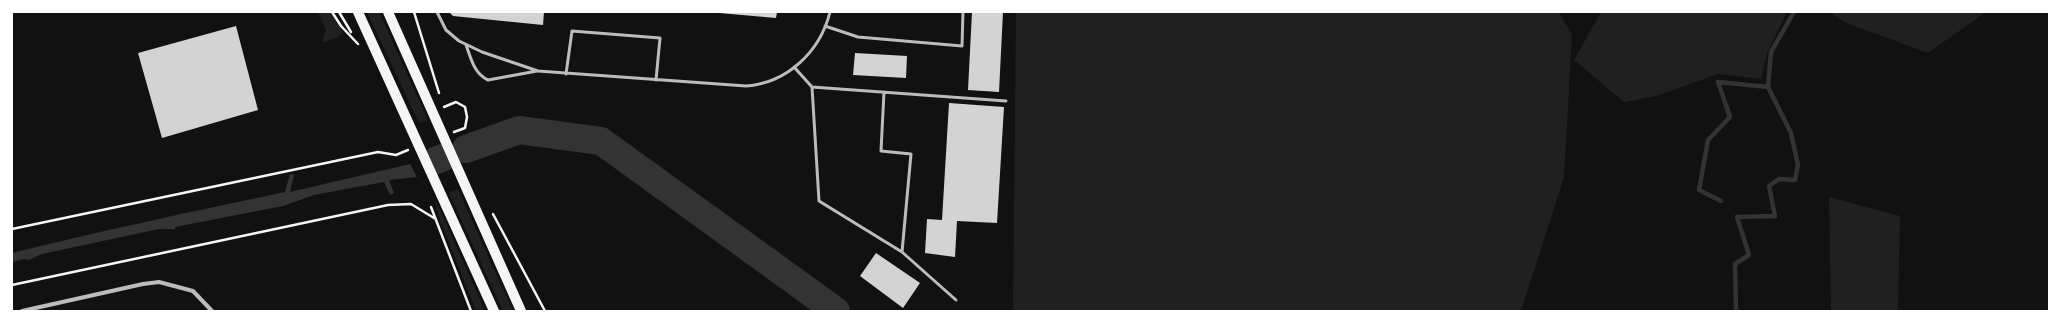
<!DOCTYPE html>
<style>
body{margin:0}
#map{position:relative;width:2061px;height:323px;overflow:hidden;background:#111;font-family:Raleway,sans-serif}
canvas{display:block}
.frame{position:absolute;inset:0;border:13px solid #fff;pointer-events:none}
</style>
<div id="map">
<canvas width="2061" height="323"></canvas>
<div class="frame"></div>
</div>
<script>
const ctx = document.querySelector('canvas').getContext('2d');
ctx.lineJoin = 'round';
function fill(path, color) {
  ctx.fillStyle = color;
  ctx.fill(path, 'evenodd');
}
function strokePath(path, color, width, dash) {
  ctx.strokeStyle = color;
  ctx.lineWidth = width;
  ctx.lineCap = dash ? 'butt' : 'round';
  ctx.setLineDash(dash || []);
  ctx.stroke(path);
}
const green = new Path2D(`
 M 318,12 L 330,12 L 343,33 L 338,37 L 325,42 L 322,41 L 326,30 Z
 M 367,12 L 379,12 L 428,120 L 419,123 Z
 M 1016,12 L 1559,12 L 1572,35 L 1564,177 L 1521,311 L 1013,311 Z
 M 1601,12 L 1787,12 L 1767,53 L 1761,79 L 1718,74 L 1656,96 L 1624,102 L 1574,60 Z
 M 1829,12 L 1986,12 L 1928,53 L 1847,23 Z
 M 458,189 L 465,205 L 513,311 L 503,311 L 449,193 Z
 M 1829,197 L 1900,216 L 1898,311 L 1831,311 Z
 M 436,201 L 485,311 L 476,311 L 440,220 L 435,202 Z`);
const water = new Path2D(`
 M 410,164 L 417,177 L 389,180 L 394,193 L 390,195 L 384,182 L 314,195 L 283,206 L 175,227 L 175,229 L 159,229 L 42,254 L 29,260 L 24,259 L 12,262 L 12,253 C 101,231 194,211 285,192 L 290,174 L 294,175 L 290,192 Z`);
const stream = new Path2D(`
 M 1721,201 L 1699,190 L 1708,140 L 1730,117 L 1718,82 L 1768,87
 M 1736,311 L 1735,264 L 1749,255 L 1737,217 L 1775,216 L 1769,186 L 1779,179 L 1795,180 L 1798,165 L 1791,133 L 1768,87 L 1771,52 L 1794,12`);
const river = new Path2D(`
 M 466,149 L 519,130 L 601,141 L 836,311
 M 437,160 L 442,158`);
const building = new Path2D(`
 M 449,12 L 544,12 L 543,25 L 453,16 Z
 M 708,12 L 777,12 L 776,18 Z
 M 972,12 L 1003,12 L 999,92 L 968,90 Z
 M 236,26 L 258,110 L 162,138 L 138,53 Z
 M 855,53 L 907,56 L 906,78 L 853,75 Z
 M 949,103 L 1004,107 L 997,223 L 957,221 L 955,257 L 925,253 L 927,219 L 942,220 Z
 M 876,253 L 920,283 L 903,308 L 860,276 Z`);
const path = new Path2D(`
 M 332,12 L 341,26 L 358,44
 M 339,12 L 351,32
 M 414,12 L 439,93
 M 444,107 L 456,102 L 465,107 L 467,117 L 465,128 L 454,132
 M 431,207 L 471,311
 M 493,214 L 545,311
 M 12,229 L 378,152 L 396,155 L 408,150
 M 12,285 L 388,205 L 411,204 L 434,218`);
const service = new Path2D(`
 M 437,12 L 446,30 L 459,41 L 482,52 L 538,71 L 746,86 C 787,83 820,52 830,12
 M 825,26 L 858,37 L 962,46 L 963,12
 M 466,45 C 471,58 474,74 488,80 L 537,71
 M 794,67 L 812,87 L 1006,101
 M 566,74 L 572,31 L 660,38 L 656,80
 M 812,87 L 819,201 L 902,252
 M 884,92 L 881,151 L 911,154 L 902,252 L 956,300`);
const minor = new Path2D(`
 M 22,311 L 143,284 L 159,282 L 193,291 L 212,311`);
const primary = new Path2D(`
 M 358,12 L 494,311
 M 388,12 L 521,311`);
fill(green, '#202020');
fill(water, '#333');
strokePath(stream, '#333', 4.5);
strokePath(river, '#333', 28);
fill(building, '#d3d3d3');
strokePath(path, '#f5f5f5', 2.5);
strokePath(service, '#bcbcbc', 3);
strokePath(minor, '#bcbcbc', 4);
strokePath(primary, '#f5f5f5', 10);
</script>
